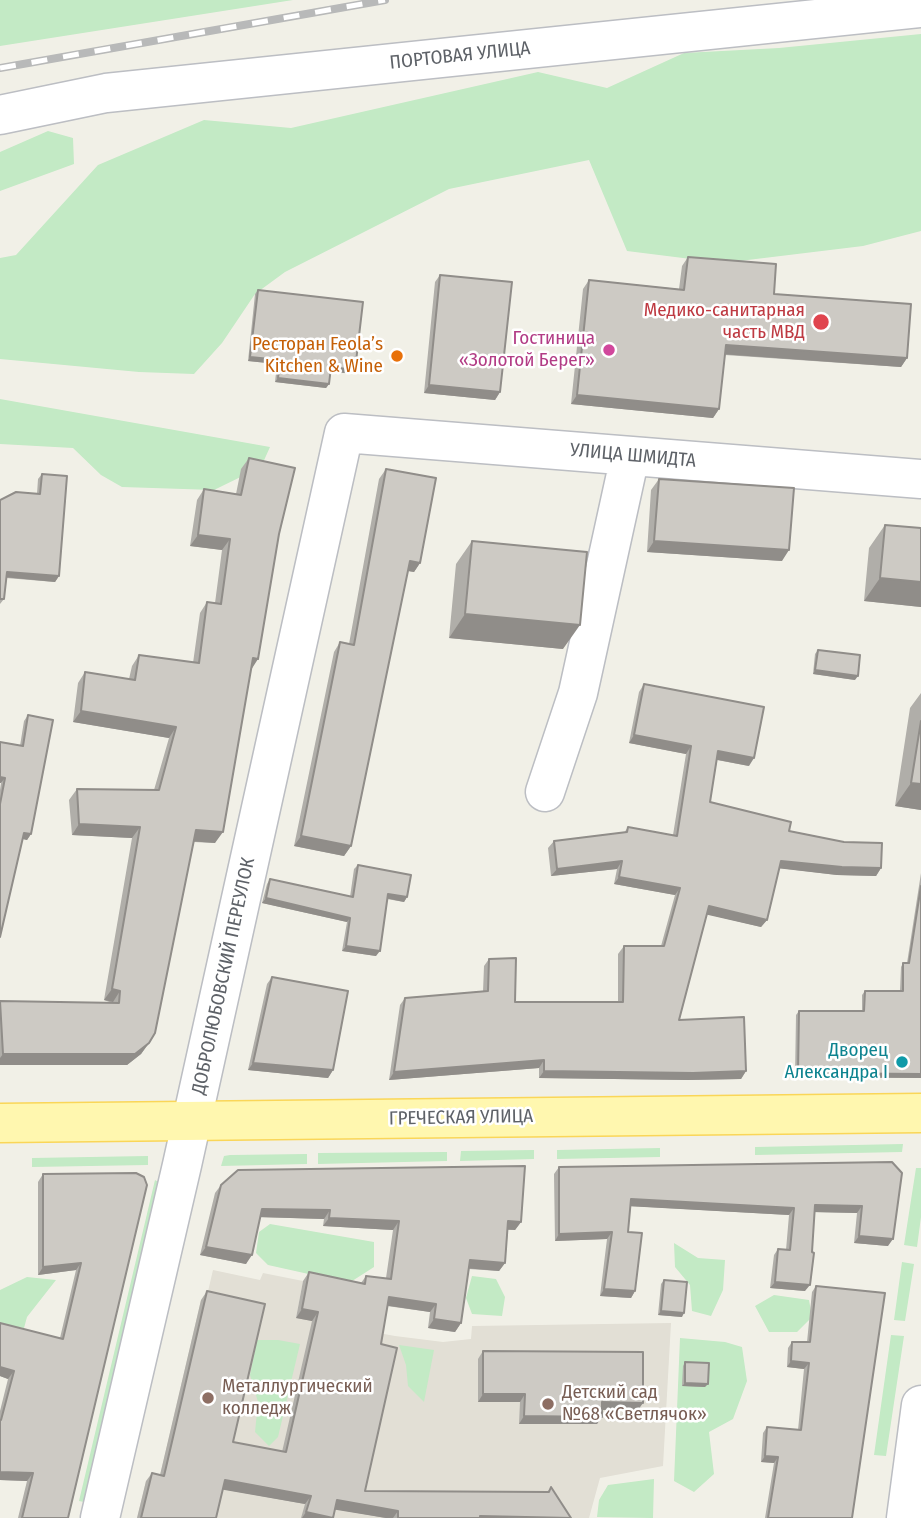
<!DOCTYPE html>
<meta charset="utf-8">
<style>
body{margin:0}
canvas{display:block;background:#f1f0e7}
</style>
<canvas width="921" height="1518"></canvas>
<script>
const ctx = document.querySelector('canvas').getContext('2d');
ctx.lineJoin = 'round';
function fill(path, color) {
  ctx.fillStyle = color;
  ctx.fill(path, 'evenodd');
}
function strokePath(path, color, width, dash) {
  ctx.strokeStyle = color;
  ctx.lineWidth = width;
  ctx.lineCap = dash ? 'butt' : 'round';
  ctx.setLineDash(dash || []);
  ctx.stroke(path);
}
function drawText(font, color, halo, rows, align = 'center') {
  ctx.font = font + ' "Fira Sans Condensed",sans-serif';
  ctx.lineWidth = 5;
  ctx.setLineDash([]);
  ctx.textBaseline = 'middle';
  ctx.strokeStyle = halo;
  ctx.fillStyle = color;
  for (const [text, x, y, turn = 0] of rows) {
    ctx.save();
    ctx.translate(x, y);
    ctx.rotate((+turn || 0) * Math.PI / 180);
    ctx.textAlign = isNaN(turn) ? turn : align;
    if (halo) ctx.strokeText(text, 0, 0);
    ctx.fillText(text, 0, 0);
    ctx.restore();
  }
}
const education = new Path2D(`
 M 213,1270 L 260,1280 L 263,1273 L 303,1281 L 296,1318 L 395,1336 L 443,1342 L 471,1339 L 472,1326 L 671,1323 L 663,1466 L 600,1478 L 589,1518 L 137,1518 L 146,1481 L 158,1484 L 201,1300 L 206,1300 Z`);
const green = new Path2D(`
 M 0,0 L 293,0 L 0,46 Z
 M 921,34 L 921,231 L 863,246 L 723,263 L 627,251 L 589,160 L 449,189 L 285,272 L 255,294 L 222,343 L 194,374 L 139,372 L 0,359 L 0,258 L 16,255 L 98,165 L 204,120 L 291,128 L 538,72 L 607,88 L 684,53 L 779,48 Z
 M 48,131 L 73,138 L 74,164 L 0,191 L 0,152 Z
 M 0,399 L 270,447 L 261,467 L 214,490 L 122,487 L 101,475 L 73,448 L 0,444 Z
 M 903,1144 L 902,1152 L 755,1155 L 755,1147 Z
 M 660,1148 L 660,1157 L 557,1159 L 557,1150 Z
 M 534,1150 L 534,1159 L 460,1161 L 461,1151 Z
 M 447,1152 L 447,1161 L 318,1164 L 318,1153 Z
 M 307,1154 L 307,1164 L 221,1166 L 224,1156 L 230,1155 Z
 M 148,1156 L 148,1165 L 32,1167 L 32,1158 Z
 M 916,1168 L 921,1168 L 921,1217 L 917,1247 L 904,1245 Z
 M 155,1180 L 160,1183 L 84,1502 L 79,1501 Z
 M 270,1224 L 374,1242 L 374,1267 L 349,1283 L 268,1265 L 256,1253 L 259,1232 Z
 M 674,1243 L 698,1258 L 725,1260 L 723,1290 L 711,1316 L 692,1311 L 690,1285 L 675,1267 Z
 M 902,1262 L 914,1264 L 905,1321 L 894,1320 Z
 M 472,1276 L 496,1279 L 505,1297 L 502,1316 L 472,1314 L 466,1298 Z
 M 27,1277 L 56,1280 L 27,1317 L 24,1328 L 0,1324 L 0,1290 Z
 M 774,1295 L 809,1300 L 812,1317 L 797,1332 L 769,1332 L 755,1306 Z
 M 891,1335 L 904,1336 L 886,1456 L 874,1455 Z
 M 680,1338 L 725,1342 L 742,1347 L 747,1381 L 733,1419 L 709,1432 L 714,1474 L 694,1492 L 674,1481 Z
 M 257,1340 L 278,1340 L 300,1344 L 278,1437 L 269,1446 L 255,1432 L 258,1402 L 250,1375 Z
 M 399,1345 L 434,1350 L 424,1402 L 408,1386 L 406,1365 Z
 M 654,1479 L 653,1518 L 597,1517 L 599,1500 L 608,1485 Z`);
const minor = new Path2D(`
 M 0,115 L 106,93 L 921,8
 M 545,792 L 578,693 L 630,456
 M 100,1518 L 182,1165 L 344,433 L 921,479
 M 906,1518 L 921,1405`);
const major = new Path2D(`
 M 0,1123 L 921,1113`);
const rail = new Path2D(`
 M 0,68 L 385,0`);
const wall = new Path2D(`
 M 688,257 L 774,294 L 907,358 L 901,367 L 725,355 L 719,409 L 713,418 L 571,404 L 583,289 L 589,280 L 679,289 L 682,266 Z
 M 440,275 L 500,392 L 495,400 L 424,393 L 435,282 Z
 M 258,290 L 352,374 L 331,371 L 329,384 L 326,388 L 275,382 L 277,364 L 248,361 L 255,294 Z
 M 249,458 L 279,534 L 215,843 L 194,842 L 149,1043 L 141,1054 L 127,1065 L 0,1065 L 0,1001 L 112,1003 L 104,1000 L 132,838 L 72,835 L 69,800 L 77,789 L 154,790 L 169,738 L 73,722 L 78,683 L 85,672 L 129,679 L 132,666 L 139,655 L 193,663 L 200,613 L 207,602 L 215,603 L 222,550 L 190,546 L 197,500 L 204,489 L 236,494 L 241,469 Z
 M 386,469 L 420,563 L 414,572 L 408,571 L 351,846 L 344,856 L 294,846 L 334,652 L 340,642 L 349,644 L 379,479 Z
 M 42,474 L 59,576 L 55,582 L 6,578 L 4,599 L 0,604 L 0,500 L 37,494 L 38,479 Z
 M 659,479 L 782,561 L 647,552 L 651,490 Z
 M 885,525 L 921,528 L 921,607 L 864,601 L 869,548 Z
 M 472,541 L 563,649 L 449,638 L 456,564 Z
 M 818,650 L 855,680 L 813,674 L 815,654 Z
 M 644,684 L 749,766 L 717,760 L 710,802 L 789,831 L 881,868 L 876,876 L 837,875 L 779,868 L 767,920 L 761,927 L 707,914 L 679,1020 L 746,1071 L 741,1079 L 688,1080 L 539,1078 L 539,1068 L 389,1080 L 400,1005 L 405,998 L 483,992 L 484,966 L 489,959 L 515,1002 L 618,1002 L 618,954 L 624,946 L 661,946 L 675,895 L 614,884 L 617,869 L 551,876 L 548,848 L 554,841 L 624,833 L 628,827 L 673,835 L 686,754 L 629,743 L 639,692 Z
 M 921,693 L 921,810 L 895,806 L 910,708 Z
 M 28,715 L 31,834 L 27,840 L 22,839 L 0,937 L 0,790 L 1,783 L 20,746 L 24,721 Z
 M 358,865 L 407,897 L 404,902 L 387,899 L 376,956 L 342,951 L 347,922 L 262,903 L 267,884 L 270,879 L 350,897 L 354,869 Z
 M 921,873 L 921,1078 L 795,1077 L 796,1015 L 799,1011 L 862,1011 L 862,995 L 865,991 L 900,991 L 901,967 L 903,963 L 907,963 Z
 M 272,977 L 333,1070 L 328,1078 L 248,1070 L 267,984 Z
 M 892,1162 L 888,1246 L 854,1243 L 857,1213 L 815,1212 L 805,1291 L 770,1288 L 774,1255 L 778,1249 L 786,1250 L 789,1215 L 630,1206 L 628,1232 L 635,1291 L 631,1298 L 600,1296 L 607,1239 L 555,1241 L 554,1174 L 559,1167 Z
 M 136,1173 L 68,1518 L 18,1518 L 27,1481 L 0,1480 L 0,1411 L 8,1379 L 0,1376 L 0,1323 L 60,1338 L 76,1270 L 38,1275 L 38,1182 L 43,1174 Z
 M 221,1185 L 521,1222 L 515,1230 L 508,1230 L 505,1263 L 499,1271 L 469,1269 L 461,1323 L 455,1332 L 428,1328 L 430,1312 L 387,1306 L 381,1344 L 365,1491 L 547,1492 L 551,1487 L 571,1518 L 386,1518 L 335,1509 L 333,1518 L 301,1518 L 305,1504 L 222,1489 L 216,1518 L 137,1518 L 146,1481 L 152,1473 L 160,1475 L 201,1300 L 207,1291 L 233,1442 L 282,1452 L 312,1321 L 296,1318 L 303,1281 L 309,1272 L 361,1283 L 366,1276 L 386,1278 L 393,1230 L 323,1226 L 324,1219 L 260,1217 L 246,1264 L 200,1255 L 215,1193 Z
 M 664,1280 L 682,1317 L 658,1315 L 661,1284 Z
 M 816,1286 L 852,1518 L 765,1518 L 774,1463 L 761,1462 L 763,1433 L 767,1427 L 798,1430 L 804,1369 L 787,1367 L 788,1348 L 792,1342 L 807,1342 L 812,1292 Z
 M 483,1351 L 638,1410 L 602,1410 L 597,1424 L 519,1424 L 520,1402 L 478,1402 L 478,1359 Z
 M 685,1362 L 705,1387 L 682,1386 L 683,1366 Z`);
const shadedWall = new Path2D(`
 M 726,345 L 907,358 L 901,367 L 720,354 Z
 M 250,357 L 280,360 L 277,364 L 248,361 Z
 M 331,367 L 355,370 L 352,374 L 329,371 Z
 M 278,378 L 329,384 L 326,388 L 275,382 Z
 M 429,385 L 500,392 L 495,400 L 424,393 Z
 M 577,395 L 719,409 L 713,418 L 571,404 Z
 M 198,535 L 230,539 L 222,550 L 190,546 Z
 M 654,541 L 789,550 L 782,561 L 647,552 Z
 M 410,561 L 420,563 L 414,572 L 403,570 Z
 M 7,572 L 59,576 L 55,582 L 3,577 Z
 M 880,578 L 921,582 L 921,607 L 864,601 Z
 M 465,614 L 580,625 L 563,649 L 449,638 Z
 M 253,658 L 258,659 L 251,670 Z
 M 815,670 L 858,676 L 855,680 L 813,674 Z
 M 81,711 L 176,727 L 169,738 L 73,722 Z
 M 634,735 L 691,746 L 686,754 L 629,743 Z
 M 718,751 L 754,758 L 749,766 L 713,759 Z
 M 0,777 L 5,778 L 1,783 L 0,783 Z
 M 911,783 L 921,784 L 921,810 L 895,806 Z
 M 79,824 L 140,827 L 132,838 L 72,835 Z
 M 196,830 L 223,832 L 215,843 L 188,841 Z
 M 24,833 L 31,834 L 27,840 L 20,838 Z
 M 301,836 L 351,846 L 344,856 L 294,846 Z
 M 622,861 L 617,869 L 551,876 L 557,869 Z
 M 781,861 L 881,868 L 876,876 L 837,875 L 776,868 Z
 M 619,877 L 680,888 L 675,895 L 614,884 Z
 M 388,894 L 407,897 L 404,902 L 385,898 Z
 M 266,898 L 350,918 L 347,922 L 262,903 Z
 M 709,906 L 767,920 L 761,927 L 704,914 Z
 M 346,946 L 380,951 L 376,956 L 342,951 Z
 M 112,989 L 120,991 L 113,1002 L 104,1000 Z
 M 149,1043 L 141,1054 L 127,1065 L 0,1065 L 0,1058 L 3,1054 Z
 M 544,1060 L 539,1068 L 389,1080 L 394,1072 Z
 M 253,1063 L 333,1070 L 328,1078 L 248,1070 Z
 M 544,1071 L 746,1071 L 741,1079 L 688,1080 L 539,1078 Z
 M 798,1073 L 921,1074 L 921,1078 L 795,1077 Z
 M 631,1199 L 794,1208 L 789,1215 L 626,1206 Z
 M 815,1205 L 862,1206 L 857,1213 L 811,1212 Z
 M 262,1209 L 330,1210 L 324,1219 L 256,1217 Z
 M 329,1218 L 399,1221 L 393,1230 L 323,1226 Z
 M 508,1221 L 521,1222 L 515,1230 L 502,1229 Z
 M 612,1232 L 607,1239 L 555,1241 L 559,1234 Z
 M 859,1236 L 893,1239 L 888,1246 L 854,1243 Z
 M 206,1247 L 252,1255 L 246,1264 L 200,1255 Z
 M 470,1260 L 505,1263 L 499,1271 L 464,1268 Z
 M 81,1263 L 76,1270 L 38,1275 L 43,1267 Z
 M 775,1282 L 810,1285 L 805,1291 L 770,1288 Z
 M 604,1289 L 635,1291 L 631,1298 L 600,1296 Z
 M 389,1297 L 436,1304 L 430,1312 L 383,1305 Z
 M 302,1309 L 318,1312 L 312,1321 L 296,1318 Z
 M 661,1311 L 684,1313 L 682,1317 L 658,1315 Z
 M 434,1319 L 461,1323 L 455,1332 L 428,1328 Z
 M 791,1361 L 809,1363 L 804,1369 L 787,1367 Z
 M 0,1367 L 14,1371 L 8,1379 L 0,1376 Z
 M 685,1383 L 708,1384 L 705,1387 L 682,1386 Z
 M 483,1394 L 525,1394 L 520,1402 L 478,1402 Z
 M 602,1402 L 643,1403 L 638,1410 L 597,1410 Z
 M 524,1416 L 602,1417 L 597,1424 L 519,1424 Z
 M 765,1456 L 778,1457 L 774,1463 L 761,1462 Z
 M 0,1472 L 33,1473 L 27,1481 L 0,1480 Z
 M 225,1480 L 311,1496 L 305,1504 L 219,1489 Z
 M 337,1500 L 398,1511 L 393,1518 L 386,1518 L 331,1509 Z
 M 306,1512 L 333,1518 L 302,1518 Z
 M 480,1516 L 533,1518 L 479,1518 Z`);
const building = new Path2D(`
 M 688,257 L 776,264 L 774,294 L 911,304 L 907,358 L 726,345 L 719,409 L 577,395 L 589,280 L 684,290 Z
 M 440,275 L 512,282 L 500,392 L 429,385 Z
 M 258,290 L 363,302 L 355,370 L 331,367 L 329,384 L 278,378 L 280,360 L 250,357 Z
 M 249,458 L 295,468 L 279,534 L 258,659 L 253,658 L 223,832 L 196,830 L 155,1033 L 149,1043 L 135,1054 L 3,1054 L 0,1001 L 119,1003 L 120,991 L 112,989 L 140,827 L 79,824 L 77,789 L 159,790 L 176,727 L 81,711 L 85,672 L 135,680 L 139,655 L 199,663 L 207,602 L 221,604 L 230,539 L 198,535 L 204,489 L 241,495 Z
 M 386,469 L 436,478 L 420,563 L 410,561 L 351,846 L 301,836 L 340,642 L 354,645 Z
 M 42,474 L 67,476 L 59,576 L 7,572 L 4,599 L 0,599 L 0,500 L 16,492 L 40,494 Z
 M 659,479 L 794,488 L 789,550 L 654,541 Z
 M 885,525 L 921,528 L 921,582 L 880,578 Z
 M 472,541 L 587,552 L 580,625 L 465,614 Z
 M 818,650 L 860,655 L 858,676 L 815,670 Z
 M 644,684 L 764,707 L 754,758 L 718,751 L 710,802 L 791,822 L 789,831 L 844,842 L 882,843 L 881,868 L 842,867 L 781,861 L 767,920 L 709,906 L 679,1020 L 744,1017 L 746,1071 L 693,1073 L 544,1071 L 544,1060 L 394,1072 L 405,998 L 488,991 L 489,959 L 516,958 L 515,1002 L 623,1002 L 624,946 L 664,946 L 680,888 L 619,877 L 622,861 L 557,869 L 554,841 L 627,832 L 628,827 L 677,836 L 691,746 L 634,735 Z
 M 28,715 L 53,720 L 31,834 L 24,833 L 0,937 L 0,804 L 5,778 L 0,777 L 0,742 L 23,746 Z
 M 921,721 L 921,784 L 911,783 Z
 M 358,865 L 411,875 L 407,897 L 388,894 L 380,951 L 346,946 L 350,918 L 266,898 L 270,879 L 353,897 Z
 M 921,886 L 921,1074 L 798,1073 L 799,1011 L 864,1011 L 865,991 L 903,991 L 903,963 L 909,963 Z
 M 272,977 L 348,991 L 333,1070 L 253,1063 Z
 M 892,1162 L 902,1173 L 893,1239 L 859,1236 L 862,1206 L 815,1205 L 812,1252 L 814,1253 L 810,1285 L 775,1282 L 778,1249 L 790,1250 L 794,1208 L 631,1199 L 628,1232 L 642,1233 L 635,1291 L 604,1289 L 612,1232 L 559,1234 L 559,1167 Z
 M 525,1166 L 521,1222 L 508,1221 L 505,1263 L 470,1260 L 461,1323 L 434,1319 L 436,1304 L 389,1297 L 381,1344 L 397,1348 L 365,1491 L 549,1492 L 551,1487 L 571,1518 L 480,1516 L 480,1518 L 398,1518 L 398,1511 L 337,1500 L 333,1518 L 306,1512 L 311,1496 L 225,1480 L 216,1518 L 141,1518 L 152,1473 L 164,1476 L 207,1291 L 265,1304 L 233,1442 L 286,1452 L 318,1312 L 302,1309 L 309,1272 L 365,1284 L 366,1276 L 391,1279 L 399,1221 L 329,1218 L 330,1210 L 262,1209 L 252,1255 L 206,1247 L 221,1185 L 238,1170 Z
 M 136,1173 L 144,1177 L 147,1185 L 68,1518 L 22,1518 L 33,1473 L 0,1472 L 0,1420 L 1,1420 L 14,1371 L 0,1367 L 0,1323 L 63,1339 L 81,1263 L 43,1267 L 43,1174 Z
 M 664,1280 L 687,1282 L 684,1313 L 661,1311 Z
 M 816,1286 L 885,1293 L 852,1518 L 768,1518 L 778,1457 L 765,1456 L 767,1427 L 801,1430 L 809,1363 L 791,1361 L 792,1342 L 810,1342 Z
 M 483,1351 L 643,1352 L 643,1403 L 602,1402 L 602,1417 L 524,1416 L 525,1394 L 483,1394 Z
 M 685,1362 L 709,1363 L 708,1384 L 685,1383 Z`);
const markers = [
 [821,322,9,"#e0444e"],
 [609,350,7,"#d1479c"],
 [397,356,7,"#e8710a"],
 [902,1062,7,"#0f9aa8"],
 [208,1398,7,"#8d6e63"],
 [548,1404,7,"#8d6e63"]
];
const streetNames = [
 ["ПОРТОВАЯ УЛИЦА",460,56,-6],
 ["УЛИЦА ШМИДТА",633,456,5],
 ["ДОБРОЛЮБОВСКИЙ ПЕРЕУЛОК",224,976,-78],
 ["ГРЕЧЕСКАЯ УЛИЦА",461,1118,-1]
];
const healthNames = [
 ["Медико-санитарная",805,311],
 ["часть МВД",805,333]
];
const hotelNames = [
 ["Гостиница",595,339],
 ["«Золотой Берег»",595,361]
];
const foodNames = [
 ["Ресторан Feola’s",383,345],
 ["Kitchen & Wine",383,367]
];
const cultureNames = [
 ["Дворец",888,1051],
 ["Александра I",888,1073]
];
const educationNames = [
 ["Металлургический",222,1387],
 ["колледж",222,1409],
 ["Детский сад",562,1393],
 ["№68 «Светлячок»",562,1415]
];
fill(education, '#e2dfd5');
fill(green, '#c3eac5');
strokePath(minor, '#bcbec3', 41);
strokePath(major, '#fad658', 41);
strokePath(minor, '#fff', 38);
strokePath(major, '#fff7af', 38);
strokePath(rail, '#b8b9b9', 8);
strokePath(rail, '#fff', 5, [16]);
fill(wall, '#b0aea9');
fill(shadedWall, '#908d89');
fill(building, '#cdcac4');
strokePath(building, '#908d89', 2);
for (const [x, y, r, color] of markers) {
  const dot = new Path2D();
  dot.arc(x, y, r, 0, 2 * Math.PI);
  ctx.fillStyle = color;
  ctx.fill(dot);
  strokePath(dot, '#fff', 2.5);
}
drawText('19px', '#5e6268', '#fff', streetNames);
drawText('19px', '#be3a42', '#fff', healthNames, 'right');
drawText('19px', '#b23c85', '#fff', hotelNames, 'right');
drawText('19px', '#c56008', '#fff', foodNames, 'right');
drawText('19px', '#0d838f', '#fff', cultureNames, 'right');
drawText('19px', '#785e54', '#fff', educationNames, 'left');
</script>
